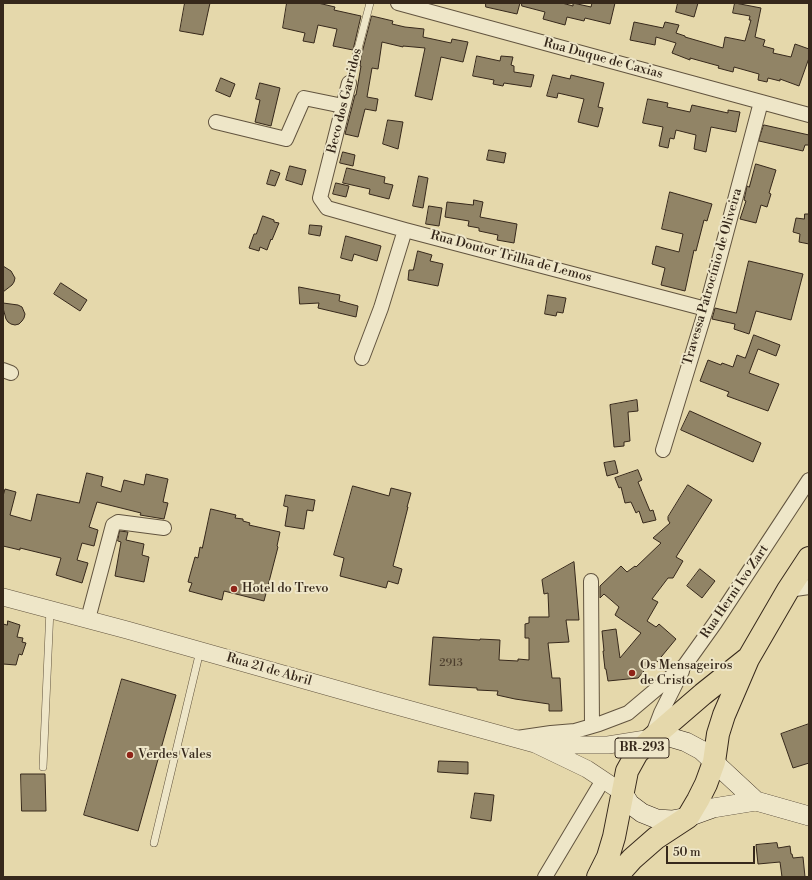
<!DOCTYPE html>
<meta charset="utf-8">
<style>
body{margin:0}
#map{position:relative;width:812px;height:880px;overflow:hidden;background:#e5d8ab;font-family:"Libre Bodoni",serif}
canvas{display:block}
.frame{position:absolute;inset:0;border:4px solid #36281b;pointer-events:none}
.scale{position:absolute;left:666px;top:846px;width:89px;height:18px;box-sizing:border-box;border:2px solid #36281b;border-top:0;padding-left:5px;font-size:12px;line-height:14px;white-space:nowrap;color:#36281b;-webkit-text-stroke:3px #eee6c8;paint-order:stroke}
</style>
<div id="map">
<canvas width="812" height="880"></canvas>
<div class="frame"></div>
<div class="scale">50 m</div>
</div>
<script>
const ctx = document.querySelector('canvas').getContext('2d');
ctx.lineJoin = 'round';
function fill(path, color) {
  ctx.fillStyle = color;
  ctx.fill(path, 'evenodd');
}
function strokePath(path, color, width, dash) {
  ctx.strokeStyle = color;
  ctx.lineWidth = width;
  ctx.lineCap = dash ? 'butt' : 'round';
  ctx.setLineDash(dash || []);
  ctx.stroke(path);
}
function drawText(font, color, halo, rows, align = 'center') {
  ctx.font = font + ' "Libre Bodoni",serif';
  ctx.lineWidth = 4;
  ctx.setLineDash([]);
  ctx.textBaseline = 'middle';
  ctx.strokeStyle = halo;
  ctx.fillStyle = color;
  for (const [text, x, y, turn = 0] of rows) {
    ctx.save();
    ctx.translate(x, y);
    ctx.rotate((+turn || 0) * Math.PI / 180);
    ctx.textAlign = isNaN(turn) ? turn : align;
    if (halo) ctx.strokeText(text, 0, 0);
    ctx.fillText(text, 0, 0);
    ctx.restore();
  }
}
const building = new Path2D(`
 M 185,3 L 210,3 L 203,35 L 180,31 Z
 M 287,3 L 318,3 L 335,7 L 334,10 L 361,16 L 353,50 L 333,46 L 337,29 L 318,25 L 314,43 L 303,41 L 305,33 L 283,28 Z
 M 486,3 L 520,3 L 517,14 L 486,7 Z
 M 522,3 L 562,3 L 573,6 L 573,3 L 591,7 L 592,3 L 615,3 L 610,24 L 585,18 L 584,21 L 567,17 L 565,25 L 543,19 L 545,12 L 522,6 Z
 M 678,3 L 698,3 L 694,17 L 676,12 Z
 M 735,3 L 761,8 L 755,37 L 765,40 L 763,46 L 774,49 L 773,53 L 791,57 L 795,44 L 809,49 L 809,58 L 799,86 L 780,79 L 780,81 L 768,78 L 767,82 L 758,80 L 759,74 L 734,67 L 733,72 L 718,68 L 719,66 L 690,58 L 690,60 L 672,53 L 676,43 L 656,37 L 655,45 L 630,40 L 634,22 L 663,28 L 665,22 L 679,25 L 676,33 L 685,36 L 685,37 L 723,48 L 725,37 L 745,41 L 751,20 L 749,20 L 750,16 L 733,13 Z
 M 372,16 L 393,21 L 392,24 L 405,27 L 424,29 L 423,37 L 451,43 L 452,39 L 468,42 L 463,62 L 441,57 L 432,100 L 415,96 L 425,48 L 403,46 L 403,47 L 382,42 L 378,69 L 372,68 L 367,97 L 378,99 L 376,111 L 365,109 L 358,137 L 345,134 L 355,95 L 356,95 L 361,66 L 360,66 L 361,57 Z
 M 477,56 L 500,61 L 501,56 L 513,57 L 511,65 L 514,66 L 514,72 L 534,75 L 531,87 L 504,83 L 503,86 L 493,84 L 494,80 L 473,76 Z
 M 553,75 L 570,79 L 571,75 L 604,83 L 598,107 L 603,108 L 598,127 L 578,122 L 584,99 L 558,93 L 557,98 L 547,96 Z
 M 221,78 L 235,84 L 230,97 L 216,91 Z
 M 260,83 L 280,88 L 271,126 L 255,122 L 260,100 L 256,99 Z
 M 648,99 L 668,103 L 667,107 L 690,112 L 692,105 L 728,113 L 728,110 L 740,112 L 736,132 L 711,127 L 706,152 L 694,149 L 696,135 L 676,130 L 674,139 L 670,138 L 668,148 L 659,146 L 663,127 L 643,123 Z
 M 388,120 L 403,122 L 398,149 L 383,144 Z
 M 764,125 L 809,135 L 809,145 L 805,145 L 803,151 L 759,141 Z
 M 489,150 L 506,153 L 504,163 L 487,160 Z
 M 343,152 L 355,155 L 353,166 L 340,163 Z
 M 756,164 L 776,170 L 769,193 L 771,194 L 767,207 L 761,205 L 756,223 L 740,219 L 746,201 L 744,200 L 747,186 L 749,187 Z
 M 290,166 L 306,170 L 302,185 L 286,180 Z
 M 347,168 L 385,177 L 384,183 L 393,185 L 389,199 L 369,194 L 370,189 L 343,183 Z
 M 271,170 L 280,173 L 275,186 L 267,184 Z
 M 419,176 L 428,178 L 423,208 L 413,206 Z
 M 336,183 L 349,186 L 346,197 L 333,194 Z
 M 670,192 L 712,204 L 707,221 L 704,220 L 696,251 L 694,250 L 685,291 L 661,285 L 665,268 L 652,264 L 656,246 L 679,252 L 683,234 L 662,229 Z
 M 474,200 L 483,202 L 480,217 L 517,224 L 514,243 L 497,240 L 498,235 L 479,231 L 479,228 L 468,226 L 469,221 L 445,217 L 447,202 L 473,205 Z
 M 429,206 L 442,208 L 439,226 L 426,224 Z
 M 805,214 L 809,214 L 809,244 L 799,242 L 800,234 L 793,232 L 796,218 L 804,219 Z
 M 263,216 L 274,220 L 274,222 L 279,223 L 272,240 L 271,239 L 267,250 L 260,247 L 259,251 L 249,248 L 254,234 L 256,234 Z
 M 310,225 L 322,226 L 320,236 L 309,234 Z
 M 346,236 L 381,246 L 377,261 L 354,254 L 352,261 L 341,258 Z
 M 418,251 L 432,255 L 430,261 L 443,264 L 438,286 L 408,280 L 409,270 L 413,270 Z
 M 749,261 L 803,274 L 791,320 L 756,311 L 749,334 L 734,329 L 735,324 L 712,319 L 715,308 L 736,313 Z
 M 3,266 L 11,271 L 15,278 L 14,282 L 12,285 L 3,292 Z
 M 61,283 L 87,300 L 80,311 L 54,294 Z
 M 299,287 L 340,295 L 339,301 L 358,306 L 356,317 L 318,308 L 319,303 L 300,304 Z
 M 548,295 L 566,298 L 563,313 L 557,312 L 556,316 L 545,314 Z
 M 3,303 L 18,305 L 22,307 L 25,314 L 24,318 L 22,321 L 19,324 L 15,325 L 11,324 L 8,322 L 6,319 L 3,308 Z
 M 754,335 L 780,345 L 776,356 L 758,349 L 749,373 L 779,384 L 768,411 L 727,396 L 729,392 L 700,381 L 708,360 L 721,365 L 722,363 L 733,367 L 737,355 L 745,358 Z
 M 637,400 L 638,411 L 628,412 L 630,441 L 624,442 L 624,446 L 614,447 L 610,405 Z
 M 690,411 L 761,443 L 753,462 L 681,430 Z
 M 615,461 L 618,473 L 607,476 L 604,463 Z
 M 638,470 L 642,480 L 638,482 L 650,511 L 653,510 L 656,520 L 643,523 L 639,511 L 636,513 L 631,502 L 625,503 L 621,487 L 619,488 L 615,478 Z
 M 87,473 L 103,477 L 101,486 L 121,492 L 124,480 L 144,485 L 146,474 L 168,479 L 163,502 L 168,503 L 164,519 L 140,515 L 141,513 L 97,502 L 89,527 L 98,530 L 94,546 L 82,543 L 77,560 L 88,563 L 82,583 L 56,575 L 61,558 L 20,548 L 20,550 L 3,546 L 3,496 L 5,489 L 16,492 L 10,515 L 31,521 L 37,494 L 79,503 Z
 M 688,485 L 712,500 L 676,557 L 683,561 L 673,578 L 668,578 L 652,599 L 658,602 L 647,621 L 656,627 L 659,624 L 676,639 L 652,668 L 649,665 L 638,678 L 608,681 L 606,669 L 605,669 L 603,651 L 604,651 L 602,631 L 616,629 L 620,658 L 641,633 L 615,615 L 619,607 L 604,594 L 600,598 L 600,586 L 621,566 L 627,572 L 635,566 L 636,567 L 661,543 L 653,538 L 670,523 L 668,520 L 668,517 Z
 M 353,486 L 389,496 L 391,488 L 411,493 L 407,507 L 408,507 L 393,566 L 402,569 L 398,584 L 388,581 L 386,588 L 340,576 L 344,558 L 334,555 Z
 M 286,495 L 315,500 L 313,511 L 307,510 L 304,529 L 285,526 L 288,507 L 284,506 Z
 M 211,509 L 236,515 L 235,518 L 243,519 L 243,521 L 250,523 L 249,525 L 280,532 L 277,546 L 278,547 L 264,601 L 224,591 L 222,600 L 189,591 L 192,583 L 188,582 L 195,557 L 198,558 L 200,547 L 202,548 Z
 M 120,531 L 128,532 L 126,540 L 144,544 L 142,555 L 149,557 L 144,582 L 115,576 L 121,542 L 118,541 Z
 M 574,562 L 579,620 L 566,620 L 569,642 L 548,643 L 552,678 L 560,678 L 562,711 L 549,711 L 549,704 L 515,699 L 497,695 L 498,691 L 477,690 L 477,688 L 429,685 L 433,637 L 480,640 L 480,639 L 500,640 L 499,660 L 518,661 L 518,659 L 529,660 L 529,638 L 525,638 L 525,624 L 529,623 L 529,617 L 549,617 L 548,593 L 544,594 L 542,580 Z
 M 700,569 L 715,581 L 702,598 L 687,586 Z
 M 8,621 L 20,625 L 17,637 L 23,638 L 22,642 L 26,643 L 22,655 L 19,654 L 16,665 L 3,664 L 3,624 L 7,625 Z
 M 122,679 L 176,695 L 138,831 L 84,815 Z
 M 809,724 L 809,763 L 793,768 L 781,734 Z
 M 439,761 L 468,762 L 468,774 L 438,772 Z
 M 21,774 L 45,774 L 46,811 L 22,811 Z
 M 475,793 L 494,795 L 491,821 L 471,818 Z
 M 777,843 L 778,848 L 790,846 L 791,854 L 792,854 L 793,858 L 803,857 L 805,877 L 782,877 L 780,862 L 758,864 L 756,845 Z`);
const service = new Path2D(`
 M 349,83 L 370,3
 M 43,767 L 50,609
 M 154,843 L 200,651`);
const minor = new Path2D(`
 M 398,3 L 809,115
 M 349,83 L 320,198 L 327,208 L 405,230 L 706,309
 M 216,122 L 286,139 L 304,98 L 343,106
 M 362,358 L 381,308 L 405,230
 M 3,370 L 11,373
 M 663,450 L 706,309 L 761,102
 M 591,581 L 592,726
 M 788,590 L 809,587
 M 88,619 L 113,525 L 118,522 L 164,528
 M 653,734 L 661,713 L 682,671
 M 517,738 L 551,733 L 575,731 L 599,724 L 628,713 L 685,665 L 715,623 L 809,480
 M 545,877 L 603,780`);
const tertiary = new Path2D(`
 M 3,597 L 127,630 L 375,700 L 535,744 L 587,769 L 623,793
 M 541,744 L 581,745 L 608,745 L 652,738`);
const secondary = new Path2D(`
 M 652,738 L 669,737 L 686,742 L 701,750 L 756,801
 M 623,793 L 630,804 L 642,813 L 657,819 L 672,820 L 688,817 L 713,808 L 756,801 L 809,816`);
const trunk = new Path2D(`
 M 598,877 L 608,857 L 614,837 L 627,771 L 637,753 L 652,738 L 703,694 L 747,659
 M 616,877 L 632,859 L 656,838 L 688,817 L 698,800 L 706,784 L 714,762 L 718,734 L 724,715 L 748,659 L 788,590 L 809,558`);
const markers = [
 [234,589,4,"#8f2418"],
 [632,673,4,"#8f2418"],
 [130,755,4,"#8f2418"]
];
const numberNames = [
 ["2913",451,663]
];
const shields = [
 [642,748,54]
];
const shieldNames = [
 ["BR-293",642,748]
];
const streetNames = [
 ["Rua Duque de Caxias",603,59,15],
 ["Beco dos Garridos",345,101,-76],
 ["Rua Doutor Trilha de Lemos",511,257,15],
 ["Travessa Patrocínio de Oliveira",713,277,-74],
 ["Rua Herni Ivo Zart",735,592,-56],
 ["Rua 21 de Abril",269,670,16]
];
const poiNames = [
 ["Hotel do Trevo",242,589],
 ["Os Mensageiros",640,666],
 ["de Cristo",640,681],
 ["Verdes Vales",138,755]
];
fill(building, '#918466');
strokePath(building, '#36281b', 1);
strokePath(service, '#62543f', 8);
strokePath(minor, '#62543f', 16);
strokePath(tertiary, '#62543f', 18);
strokePath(secondary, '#36281b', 20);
strokePath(trunk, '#36281b', 24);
strokePath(service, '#eee6c8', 7);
strokePath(minor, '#eee6c8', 14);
strokePath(tertiary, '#eee6c8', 17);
strokePath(secondary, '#eee6c8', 19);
strokePath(trunk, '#e5d8ab', 22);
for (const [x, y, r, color] of markers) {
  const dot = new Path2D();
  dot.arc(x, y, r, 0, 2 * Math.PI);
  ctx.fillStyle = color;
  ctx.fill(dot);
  strokePath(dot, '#eee6c8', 1.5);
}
drawText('11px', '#4d3f2e', null, numberNames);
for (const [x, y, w] of shields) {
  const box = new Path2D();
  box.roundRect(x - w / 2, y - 10, w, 20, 3);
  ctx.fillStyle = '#eee6c8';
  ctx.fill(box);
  strokePath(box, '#36281b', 1);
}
drawText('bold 12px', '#36281b', null, shieldNames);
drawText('13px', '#36281b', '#eee6c8', streetNames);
drawText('13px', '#36281b', '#eee6c8', poiNames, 'left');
</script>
